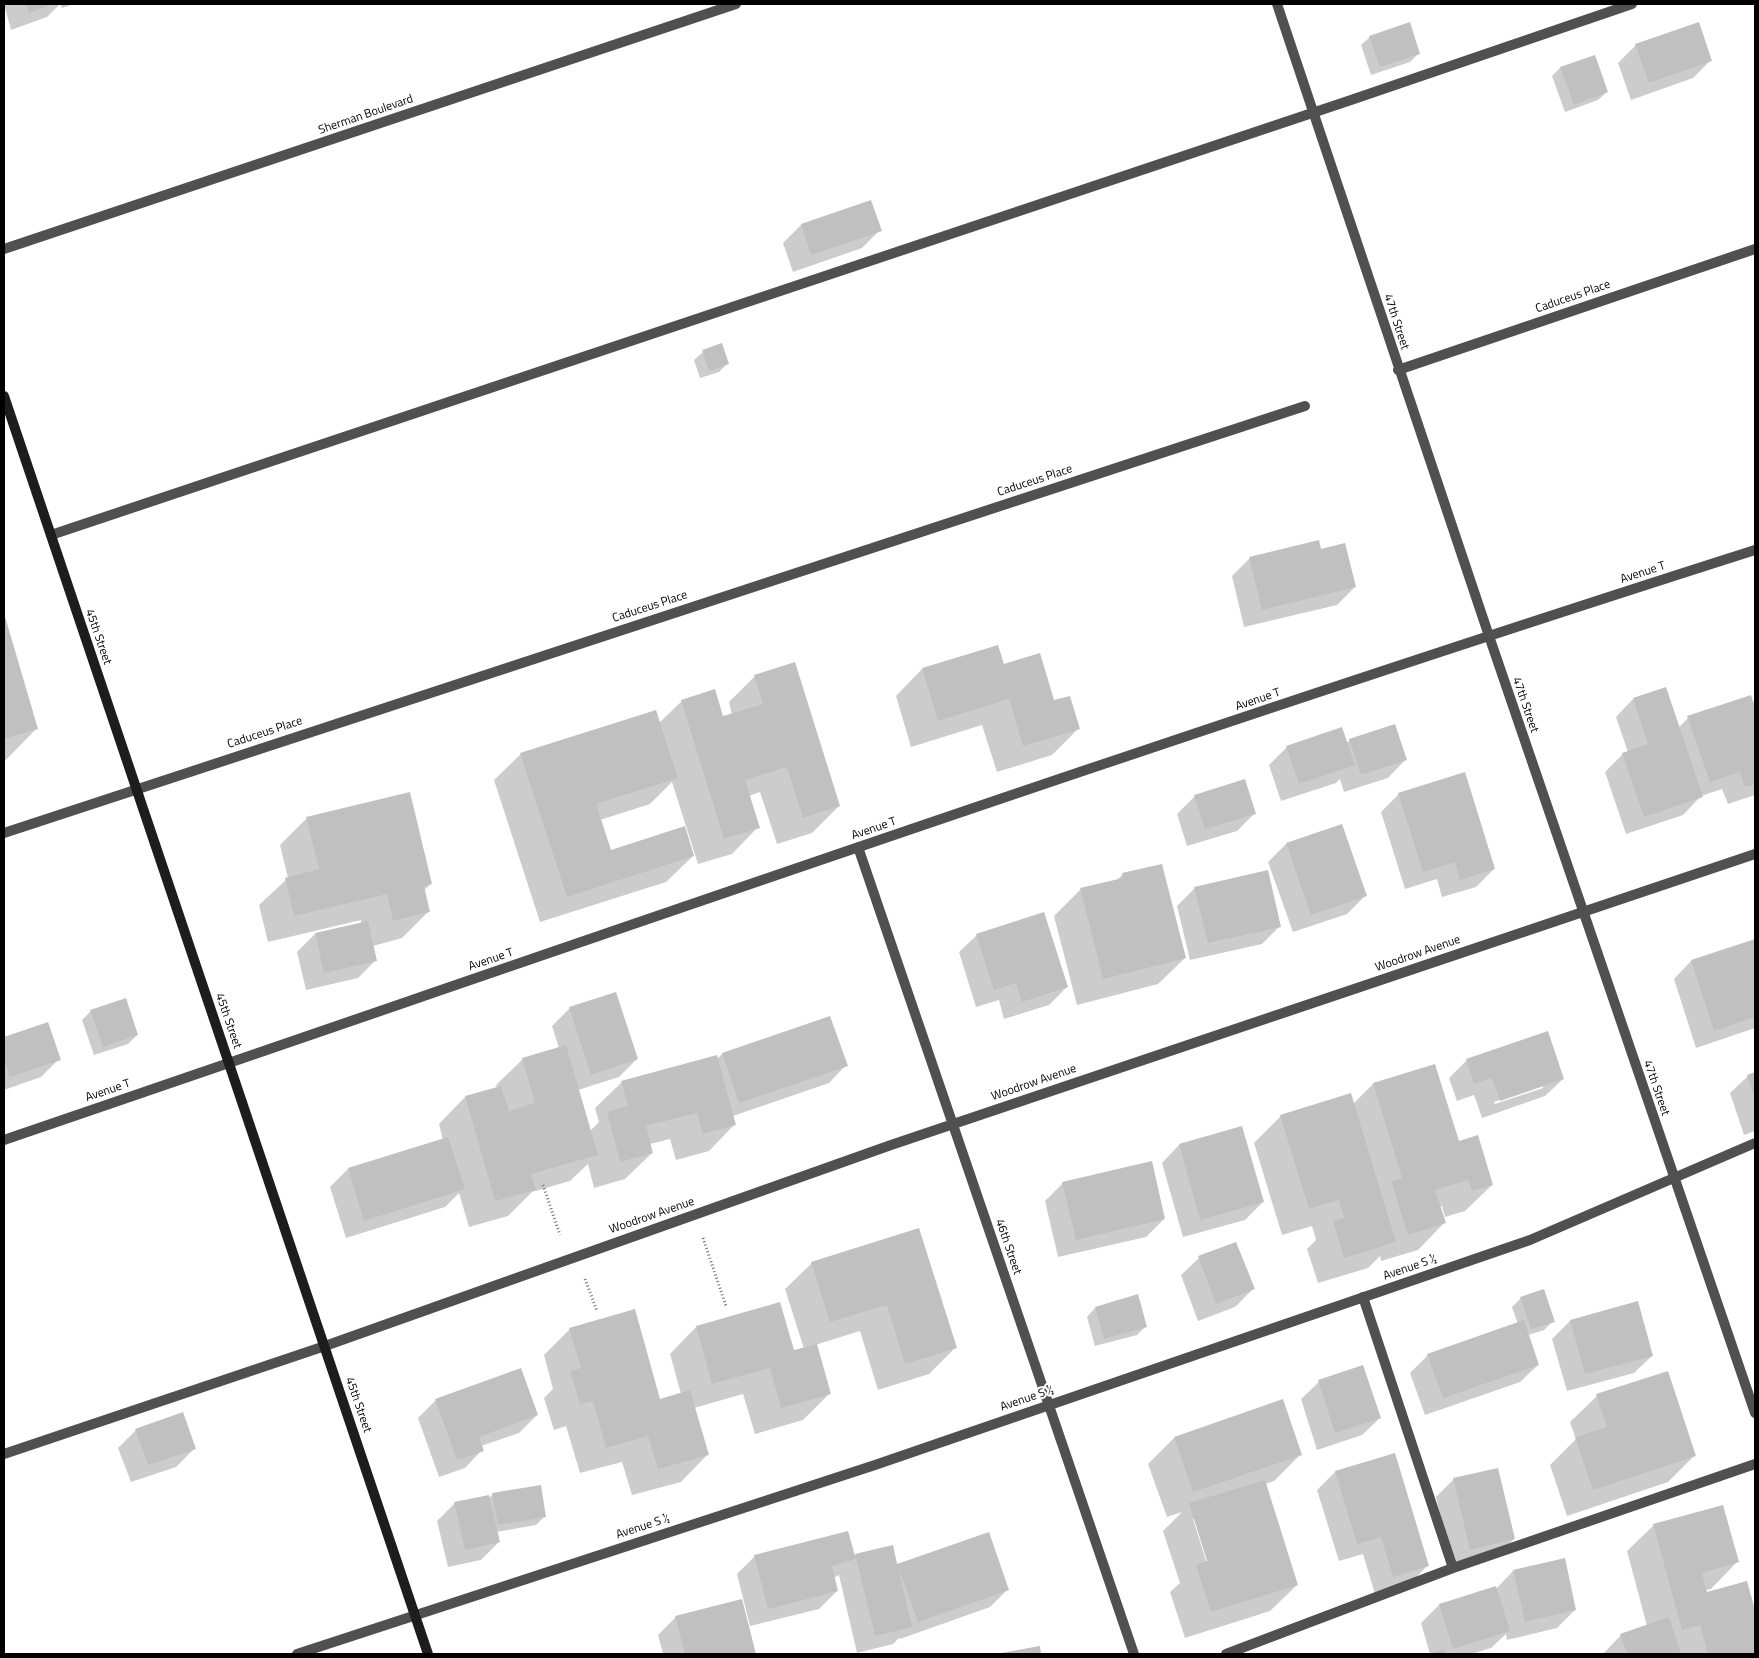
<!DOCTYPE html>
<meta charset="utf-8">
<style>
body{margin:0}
#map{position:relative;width:1759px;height:1658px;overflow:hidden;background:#fff;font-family:"Titillium Web",sans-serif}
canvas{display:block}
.frame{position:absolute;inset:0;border:5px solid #000;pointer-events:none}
</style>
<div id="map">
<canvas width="1759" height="1658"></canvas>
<div class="frame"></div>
</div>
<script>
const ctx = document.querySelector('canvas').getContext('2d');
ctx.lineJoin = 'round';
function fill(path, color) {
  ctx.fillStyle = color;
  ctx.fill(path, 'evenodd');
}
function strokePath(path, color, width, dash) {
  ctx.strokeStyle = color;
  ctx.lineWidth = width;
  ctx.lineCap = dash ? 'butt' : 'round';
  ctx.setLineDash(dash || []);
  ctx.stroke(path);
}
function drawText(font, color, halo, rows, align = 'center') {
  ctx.font = font + ' "Titillium Web",sans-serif';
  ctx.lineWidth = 4;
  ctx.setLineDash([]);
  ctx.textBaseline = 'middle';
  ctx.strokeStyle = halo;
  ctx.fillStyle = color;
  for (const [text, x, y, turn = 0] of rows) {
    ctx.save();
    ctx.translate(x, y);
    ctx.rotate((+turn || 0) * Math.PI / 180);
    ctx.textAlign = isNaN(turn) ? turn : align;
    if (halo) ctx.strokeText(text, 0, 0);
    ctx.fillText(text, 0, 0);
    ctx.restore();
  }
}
const shadow = new Path2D(`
 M 4,4 L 60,4 L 47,17 L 11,30 Z
 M 60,4 L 74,4 L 62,8 Z
 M 1370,37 L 1419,53 L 1410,62 L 1371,75 L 1361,45 Z
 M 1636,45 L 1711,60 L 1693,78 L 1631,100 L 1618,63 Z
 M 1594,56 L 1607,92 L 1598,100 L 1565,112 L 1552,76 L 1560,68 Z
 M 870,201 L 880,230 L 862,248 L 793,272 L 783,243 L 801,225 Z
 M 703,352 L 728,363 L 719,372 L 700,378 L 694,360 Z
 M 1320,550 L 1355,587 L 1337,605 L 1244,627 L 1232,576 L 1250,558 Z
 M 4,616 L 37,728 L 4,762 Z
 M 997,647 L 1003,666 L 1053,702 L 1079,728 L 1052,755 L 997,772 L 982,725 L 911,747 L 896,696 L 922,669 Z
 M 755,676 L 839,806 L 812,833 L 777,844 L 760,792 L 749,796 L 758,827 L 732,854 L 698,864 L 672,782 L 650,804 L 600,820 L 610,852 L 693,856 L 666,882 L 540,922 L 494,780 L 521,754 L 659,723 L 682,701 L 723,718 L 732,715 L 729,702 Z
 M 1633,699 L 1678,728 L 1688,718 L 1752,703 L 1755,700 L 1755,795 L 1728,804 L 1722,789 L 1701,796 L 1683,815 L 1626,834 L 1605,772 L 1623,754 L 1628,752 L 1616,717 Z
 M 1350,740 L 1405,760 L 1388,778 L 1344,792 L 1340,779 L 1336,783 L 1281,801 L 1269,765 L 1287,747 L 1346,743 Z
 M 1399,794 L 1494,869 L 1476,887 L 1442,897 L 1437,879 L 1405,889 L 1381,812 Z
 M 1195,796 L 1255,813 L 1237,831 L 1187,846 L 1177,814 Z
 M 307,818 L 431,884 L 423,891 L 428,912 L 402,938 L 373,946 L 376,960 L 358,978 L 306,990 L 297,952 L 315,934 L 361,924 L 361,920 L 268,942 L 259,905 L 288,878 L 280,845 Z
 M 1286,844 L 1365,896 L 1347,914 L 1293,932 L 1268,862 Z
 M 1161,865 L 1185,958 L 1158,984 L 1077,1005 L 1054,916 L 1081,889 L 1116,881 L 1122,875 Z
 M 1195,888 L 1280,926 L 1262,944 L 1190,960 L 1177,906 Z
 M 977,935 L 1067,987 L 1049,1005 L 1004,1019 L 999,1000 L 976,1007 L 959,952 Z
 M 1755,940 L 1755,1028 L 1696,1048 L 1674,979 L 1691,961 Z
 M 570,1008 L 637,1059 L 619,1077 L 578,1090 L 590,1131 L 599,1122 L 595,1108 L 622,1082 L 717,1059 L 722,1054 L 830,1017 L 846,1065 L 829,1083 L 733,1116 L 735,1124 L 709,1151 L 676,1160 L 670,1139 L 650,1144 L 652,1153 L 625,1179 L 594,1188 L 588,1164 L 570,1181 L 532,1192 L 508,1216 L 469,1227 L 459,1193 L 445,1207 L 346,1238 L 330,1187 L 348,1169 L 443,1140 L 439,1124 L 465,1097 L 497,1088 L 496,1085 L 523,1059 L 559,1048 L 552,1026 Z
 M 91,1011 L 137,1035 L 128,1044 L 94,1055 L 82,1020 Z
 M 47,1024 L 59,1059 L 41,1077 L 4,1090 L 4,1038 Z
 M 1467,1060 L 1563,1079 L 1545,1096 L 1482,1118 L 1474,1095 L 1457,1101 L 1449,1078 ZM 1543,1085 L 1543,1088 L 1495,1104 L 1494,1102 Z
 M 1435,1066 L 1458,1143 L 1492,1185 L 1465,1211 L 1445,1217 L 1442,1206 L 1439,1207 L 1444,1223 L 1418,1250 L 1381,1261 L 1380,1256 L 1368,1268 L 1318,1283 L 1307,1249 L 1316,1240 L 1312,1226 L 1282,1235 L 1254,1143 L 1281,1116 L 1353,1104 L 1373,1084 Z
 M 1755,1073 L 1755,1131 L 1744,1135 L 1730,1093 L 1748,1076 Z
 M 1241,1128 L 1263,1202 L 1245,1220 L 1183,1237 L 1162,1163 L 1179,1145 Z
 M 1063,1183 L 1164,1219 L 1146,1237 L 1058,1257 L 1045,1201 Z
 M 918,1230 L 955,1348 L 929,1374 L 878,1390 L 860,1331 L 815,1345 L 829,1394 L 803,1420 L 755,1434 L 743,1394 L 694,1408 L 707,1455 L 681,1482 L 632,1495 L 622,1462 L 580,1473 L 566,1426 L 554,1430 L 544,1398 L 553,1389 L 544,1355 L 570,1329 L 659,1400 L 681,1394 L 670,1354 L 696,1327 L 793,1352 L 804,1349 L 785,1289 L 812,1263 Z
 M 1235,1243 L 1253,1289 L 1235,1307 L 1198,1321 L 1181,1275 L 1199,1258 Z
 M 1138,1296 L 1146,1326 L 1137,1335 L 1095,1346 L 1087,1317 L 1095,1308 Z
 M 1521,1298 L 1553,1321 L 1544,1330 L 1528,1335 L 1538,1365 L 1520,1382 L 1425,1415 L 1410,1373 L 1428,1355 L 1518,1324 L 1512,1307 Z
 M 1570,1321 L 1652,1356 L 1634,1373 L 1567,1391 L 1552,1339 Z
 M 1319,1382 L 1380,1418 L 1362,1435 L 1317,1450 L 1301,1399 Z
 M 1597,1396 L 1694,1456 L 1668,1482 L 1567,1516 L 1550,1465 L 1576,1439 L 1570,1422 Z
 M 436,1400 L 537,1415 L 519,1433 L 481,1446 L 482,1450 L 465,1468 L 439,1477 L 418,1418 Z
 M 136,1430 L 194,1449 L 176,1467 L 131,1482 L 118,1448 Z
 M 1174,1438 L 1301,1454 L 1274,1481 L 1265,1484 L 1297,1585 L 1270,1611 L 1185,1638 L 1170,1592 L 1180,1583 L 1163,1531 L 1182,1512 L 1167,1517 L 1148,1464 ZM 1193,1519 L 1195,1519 L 1210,1567 L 1208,1567 Z
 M 1394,1454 L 1427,1566 L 1410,1584 L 1375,1594 L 1363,1554 L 1339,1561 L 1317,1490 L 1335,1472 Z
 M 1454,1479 L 1514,1539 L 1496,1557 L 1453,1567 L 1436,1497 Z
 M 493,1494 L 545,1516 L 536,1525 L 496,1532 L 499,1542 L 481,1560 L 448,1567 L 437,1521 L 455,1503 L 488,1499 Z
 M 1654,1525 L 1737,1562 L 1711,1589 L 1706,1590 L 1706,1593 L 1746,1582 L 1755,1615 L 1755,1654 L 1603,1654 L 1621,1635 L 1647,1626 L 1627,1551 Z
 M 988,1534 L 1008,1589 L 990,1607 L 900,1639 L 899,1638 L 893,1644 L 857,1653 L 839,1575 L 833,1578 L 837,1591 L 819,1609 L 750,1626 L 737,1574 L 755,1556 L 854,1558 L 856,1555 L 896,1566 Z
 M 1513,1571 L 1575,1610 L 1557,1628 L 1507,1640 L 1506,1634 L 1491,1648 L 1471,1654 L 1430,1654 L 1421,1623 L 1439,1605 L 1497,1588 Z
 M 741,1601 L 755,1654 L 663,1654 L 658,1635 L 676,1617 Z`);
const building = new Path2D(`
 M 26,4 L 53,4 L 29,13 Z
 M 1410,22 L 1420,54 L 1380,67 L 1369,36 Z
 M 1699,22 L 1712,61 L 1649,83 L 1635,44 Z
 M 1595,55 L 1608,92 L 1574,105 L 1560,67 Z
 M 871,200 L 882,231 L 811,255 L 801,224 Z
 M 722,343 L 729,364 L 709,371 L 702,350 Z
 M 1319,540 L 1321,549 L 1345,543 L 1356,587 L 1262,610 L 1249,557 Z
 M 4,613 L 38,729 L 4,739 Z
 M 998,645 L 1004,664 L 1040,653 L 1054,700 L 1070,696 L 1080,729 L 1023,746 L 1009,699 L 938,721 L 922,668 Z
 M 795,662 L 840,806 L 803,818 L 787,767 L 745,780 L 760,828 L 724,839 L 681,700 L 715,689 L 723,716 L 763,704 L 754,675 Z
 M 1666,687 L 1703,797 L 1644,817 L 1622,753 L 1648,744 L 1633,698 Z
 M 1751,695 L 1755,709 L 1755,784 L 1745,787 L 1740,772 L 1710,782 L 1687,716 Z
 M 656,710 L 678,778 L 596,804 L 611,850 L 685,826 L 694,856 L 567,897 L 520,753 Z
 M 1395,724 L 1407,760 L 1361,775 L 1349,739 Z
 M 1342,727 L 1355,765 L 1299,784 L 1286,746 Z
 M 1465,772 L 1495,869 L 1460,880 L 1455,862 L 1423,872 L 1398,793 Z
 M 1245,779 L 1256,814 L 1205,829 L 1194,795 Z
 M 410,792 L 432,884 L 424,886 L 430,912 L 393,921 L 387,894 L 294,916 L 285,878 L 319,869 L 306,817 Z
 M 1342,824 L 1367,896 L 1311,915 L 1286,843 Z
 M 1162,864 L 1186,958 L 1103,979 L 1080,888 L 1123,878 L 1122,873 Z
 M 1268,870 L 1281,927 L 1208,943 L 1194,887 Z
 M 1044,912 L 1068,987 L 1022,1002 L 1016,983 L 994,990 L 976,934 Z
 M 368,921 L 377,961 L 324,973 L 315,933 Z
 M 1755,939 L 1755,1017 L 1714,1031 L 1691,960 Z
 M 616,992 L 638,1059 L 591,1075 L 569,1007 Z
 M 126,998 L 138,1035 L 103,1047 L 90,1010 Z
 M 830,1016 L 848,1066 L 739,1103 L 722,1053 Z
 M 48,1022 L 61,1060 L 10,1077 L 4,1057 L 4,1037 Z
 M 1548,1031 L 1564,1079 L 1500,1101 L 1492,1078 L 1474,1084 L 1466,1059 Z
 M 566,1045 L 598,1155 L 531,1174 L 536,1190 L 495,1201 L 465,1096 L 501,1086 L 509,1111 L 535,1103 L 522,1058 Z
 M 717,1055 L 736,1125 L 703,1134 L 697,1113 L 646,1126 L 653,1153 L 620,1162 L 607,1112 L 628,1106 L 621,1081 Z
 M 1435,1064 L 1459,1141 L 1478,1135 L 1493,1185 L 1472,1191 L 1468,1180 L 1435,1190 L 1446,1223 L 1408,1235 L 1391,1181 L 1402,1178 L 1373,1083 Z
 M 1755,1072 L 1755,1098 L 1747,1075 Z
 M 1351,1093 L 1396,1242 L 1344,1258 L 1333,1221 L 1344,1218 L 1339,1200 L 1309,1209 L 1280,1115 Z
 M 1242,1126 L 1264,1202 L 1200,1220 L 1179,1144 Z
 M 448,1137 L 465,1189 L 364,1221 L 348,1168 Z
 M 1152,1161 L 1165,1219 L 1076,1240 L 1062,1182 Z
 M 919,1228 L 957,1348 L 905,1364 L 887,1305 L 830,1322 L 811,1262 Z
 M 1236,1242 L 1255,1289 L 1216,1304 L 1198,1256 Z
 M 1544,1289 L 1555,1322 L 1531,1329 L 1520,1297 Z
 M 1138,1294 L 1147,1327 L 1104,1339 L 1095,1307 Z
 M 1638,1301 L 1653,1356 L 1585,1374 L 1570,1320 Z
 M 780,1302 L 794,1350 L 817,1344 L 831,1394 L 781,1408 L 770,1368 L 712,1384 L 696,1326 Z
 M 635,1309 L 660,1399 L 690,1390 L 709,1455 L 658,1469 L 648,1436 L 606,1448 L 593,1401 L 580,1404 L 570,1371 L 581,1368 L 569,1328 Z
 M 1524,1320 L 1539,1365 L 1443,1398 L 1427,1354 Z
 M 1363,1365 L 1381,1418 L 1335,1433 L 1318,1380 Z
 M 521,1368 L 538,1415 L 479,1437 L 484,1451 L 457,1460 L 435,1399 Z
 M 1668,1371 L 1696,1456 L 1593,1490 L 1575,1437 L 1607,1427 L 1596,1394 Z
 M 1283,1399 L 1302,1455 L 1193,1492 L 1174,1437 Z
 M 183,1412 L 196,1449 L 148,1465 L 135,1429 Z
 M 1395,1453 L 1429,1566 L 1393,1577 L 1381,1537 L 1357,1544 L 1335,1471 Z
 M 1498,1468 L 1515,1539 L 1470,1550 L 1453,1478 Z
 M 1265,1480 L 1298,1585 L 1211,1612 L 1196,1565 L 1207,1561 L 1189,1503 Z
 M 541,1485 L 546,1517 L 498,1525 L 492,1493 Z
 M 489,1495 L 500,1542 L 465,1550 L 454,1502 Z
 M 1723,1505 L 1739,1562 L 1702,1573 L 1707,1592 L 1747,1581 L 1755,1610 L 1755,1654 L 1708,1654 L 1700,1625 L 1682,1630 L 1653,1524 Z
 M 848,1531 L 856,1559 L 832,1566 L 838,1591 L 768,1609 L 754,1555 Z
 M 989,1532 L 1009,1590 L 918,1622 L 898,1566 L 912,1627 L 875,1636 L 855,1554 L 893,1545 L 897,1564 Z
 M 1565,1558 L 1576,1610 L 1525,1622 L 1513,1570 Z
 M 1496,1586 L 1510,1631 L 1453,1649 L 1439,1604 Z
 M 742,1599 L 756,1654 L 685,1654 L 675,1616 Z
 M 1669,1617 L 1681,1654 L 1627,1654 L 1620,1634 Z
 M 1040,1646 L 1041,1654 L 1001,1654 L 1001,1653 Z
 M 1444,1649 L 1445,1654 L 1428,1654 Z`);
const path = new Path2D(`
 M 543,1185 L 560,1235
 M 703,1238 L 726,1306
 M 585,1279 L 597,1311`);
const lane = new Path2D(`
 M 51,535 L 1351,100 L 1632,4
 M 1363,1297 L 1453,1568
 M 4,1454 L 325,1346
 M 1226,1654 L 1453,1568 L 1755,1464`);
const street = new Path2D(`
 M 1277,4 L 1489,636 L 1755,1413
 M 4,249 L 736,4
 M 1398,370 L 1755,249
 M 4,833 L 1305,406
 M 858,847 L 1134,1654
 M 4,1140 C 587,941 1168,737 1755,550
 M 325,1346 L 891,1145 L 1755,854
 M 297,1654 L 875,1465 L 1530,1240 L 1755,1143`);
const secondary = new Path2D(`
 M 4,396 L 428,1654`);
const streetNames = [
 ["Sherman Boulevard",366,115,-19],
 ["Caduceus Place",1573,297,-19],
 ["47th Street",1396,322,72],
 ["Caduceus Place",1035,481,-18],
 ["Avenue T",1643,573,-18],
 ["Caduceus Place",650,607,-18],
 ["45th Street",98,637,71],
 ["Avenue T",1258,700,-19],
 ["47th Street",1525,705,71],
 ["Caduceus Place",265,733,-18],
 ["Avenue T",874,829,-19],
 ["Woodrow Avenue",1418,954,-19],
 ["Avenue T",491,960,-19],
 ["45th Street",228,1021,71],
 ["Woodrow Avenue",1034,1083,-19],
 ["47th Street",1656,1088,71],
 ["Avenue T",108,1091,-19],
 ["Woodrow Avenue",652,1216,-19],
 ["46th Street",1008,1247,71],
 ["Avenue S ½",1410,1268,-19],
 ["Avenue S ½",1027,1399,-19],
 ["45th Street",358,1405,71],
 ["Avenue S ½",643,1527,-18]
];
fill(shadow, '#0003');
fill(building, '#c0c0c0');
strokePath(path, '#727272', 3, [1, 2.5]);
strokePath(lane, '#505050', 10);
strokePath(street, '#505050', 10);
strokePath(secondary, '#1d1d1d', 10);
drawText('12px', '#000', '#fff', streetNames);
</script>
